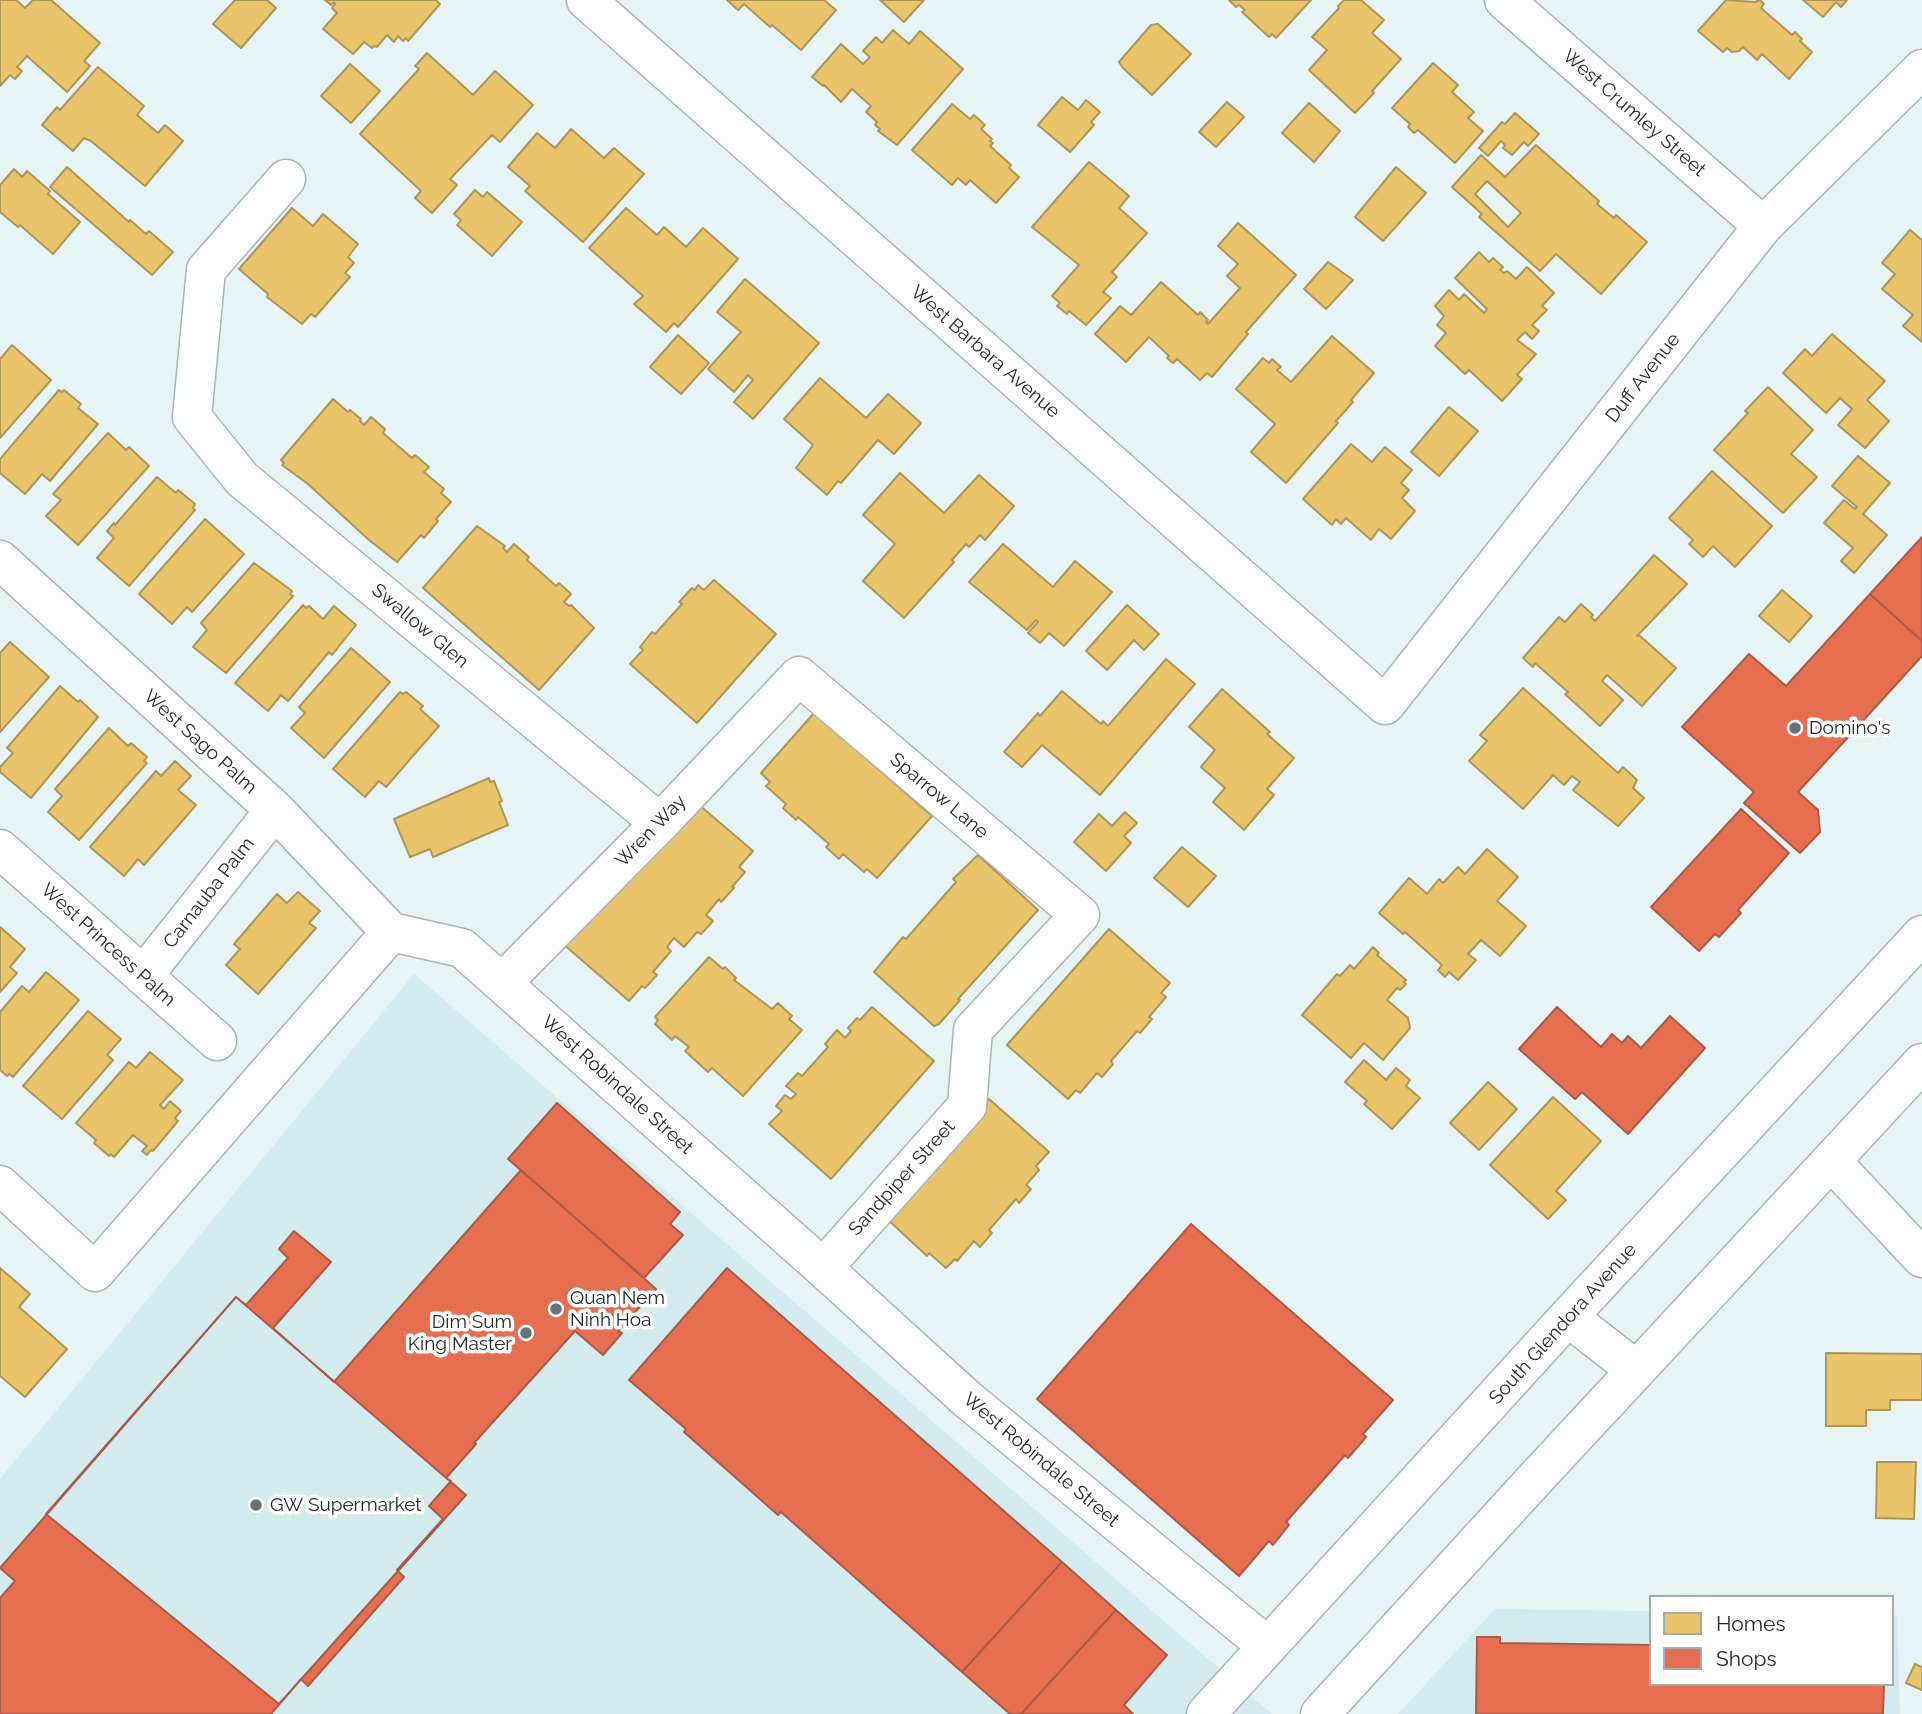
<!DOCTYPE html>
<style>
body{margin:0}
#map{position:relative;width:1922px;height:1714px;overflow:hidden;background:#e6f4f6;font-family:Raleway,sans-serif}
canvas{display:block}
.legend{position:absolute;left:1649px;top:1595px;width:245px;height:91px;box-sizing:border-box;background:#fff;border:2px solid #a6aaaa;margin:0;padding:9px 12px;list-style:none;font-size:21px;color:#202a2b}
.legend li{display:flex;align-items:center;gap:14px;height:35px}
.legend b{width:35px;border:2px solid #a6aaaa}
</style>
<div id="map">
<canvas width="1922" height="1714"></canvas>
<ul class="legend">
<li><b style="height:19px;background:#e9c46a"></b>Homes</li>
<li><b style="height:19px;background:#e76f51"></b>Shops</li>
</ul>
</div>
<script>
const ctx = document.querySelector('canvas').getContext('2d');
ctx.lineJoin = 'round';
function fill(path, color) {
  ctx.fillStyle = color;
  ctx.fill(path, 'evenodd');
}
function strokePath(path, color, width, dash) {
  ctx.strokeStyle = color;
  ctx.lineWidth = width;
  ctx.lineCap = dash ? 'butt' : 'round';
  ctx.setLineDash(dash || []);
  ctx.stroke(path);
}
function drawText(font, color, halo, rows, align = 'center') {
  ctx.font = font + ' Raleway,sans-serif';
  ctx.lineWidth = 7;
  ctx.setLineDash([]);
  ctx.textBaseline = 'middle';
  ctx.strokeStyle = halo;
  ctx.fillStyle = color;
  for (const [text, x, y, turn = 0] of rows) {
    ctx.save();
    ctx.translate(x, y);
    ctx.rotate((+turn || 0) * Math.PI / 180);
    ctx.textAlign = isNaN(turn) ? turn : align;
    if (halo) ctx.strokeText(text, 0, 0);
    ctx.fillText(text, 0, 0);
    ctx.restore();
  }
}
const built = new Path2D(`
 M 414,974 L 1272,1714 L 0,1714 L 0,1479 Z
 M 1495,1609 L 1651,1611 L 1651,1684 L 1892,1684 L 1892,1615 L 1897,1615 L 1900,1714 L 1398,1714 Z`);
const homes = new Path2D(`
 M 0,0 L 16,0 L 25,8 L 33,0 L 51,0 L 100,43 L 84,61 L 90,66 L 67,92 L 27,56 L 17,67 L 22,71 L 15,79 L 10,75 L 0,86 Z
 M 235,0 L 267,0 L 276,8 L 241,48 L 213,24 Z
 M 325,0 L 436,0 L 440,4 L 408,41 L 406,38 L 403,41 L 398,36 L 394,42 L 387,35 L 377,47 L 374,46 L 372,48 L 364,42 L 353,54 L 323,29 L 337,13 L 332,8 L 335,4 L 334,2 L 331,5 Z
 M 727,0 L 824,0 L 836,10 L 801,50 L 772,25 L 770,27 L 744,4 L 738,10 Z
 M 880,0 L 924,0 L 904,22 Z
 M 1229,0 L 1311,0 L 1276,38 L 1272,34 L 1269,37 L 1242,12 L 1245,10 L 1239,5 L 1236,7 Z
 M 1344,0 L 1361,0 L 1384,20 L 1372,33 L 1401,59 L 1372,91 L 1374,93 L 1355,113 L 1309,70 L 1327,50 L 1312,37 L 1339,8 L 1338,6 Z
 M 1726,0 L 1755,2 L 1760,0 L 1764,4 L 1761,8 L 1792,35 L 1795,32 L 1802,39 L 1800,41 L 1812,52 L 1789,79 L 1762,54 L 1757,60 L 1743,47 L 1739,51 L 1732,52 L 1727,48 L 1723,52 L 1698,31 Z
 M 1803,0 L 1847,0 L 1841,7 L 1836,2 L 1823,17 Z
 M 1158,24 L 1191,54 L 1152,95 L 1123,68 L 1119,62 L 1151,25 Z
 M 893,30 L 909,44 L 920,31 L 963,69 L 897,145 L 878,131 L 880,129 L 875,125 L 877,122 L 866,112 L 871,106 L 852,89 L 841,102 L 824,85 L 823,86 L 812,77 L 841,44 L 863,64 L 870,57 L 863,51 L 876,37 L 882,43 Z
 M 427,53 L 473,95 L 495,71 L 533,105 L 500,142 L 492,135 L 450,179 L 457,185 L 432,213 L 415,198 L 421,191 L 360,134 L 419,69 L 415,66 Z
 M 1433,63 L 1458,85 L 1452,92 L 1474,112 L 1468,118 L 1483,131 L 1455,163 L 1418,130 L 1414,133 L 1408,127 L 1410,124 L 1392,108 Z
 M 350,64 L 380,91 L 351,123 L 321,96 Z
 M 98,67 L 144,106 L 137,115 L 158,133 L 165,125 L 183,141 L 145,186 L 91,141 L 84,138 L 73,151 L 42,125 L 57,107 L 60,110 Z
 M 1062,97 L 1078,110 L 1086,100 L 1100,112 L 1091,122 L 1094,125 L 1070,152 L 1038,125 Z
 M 1227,102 L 1244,117 L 1216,147 L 1199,132 Z
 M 1309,103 L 1340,131 L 1314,162 L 1282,133 Z
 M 952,104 L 970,119 L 974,115 L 985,125 L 981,129 L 992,139 L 990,141 L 993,143 L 990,146 L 1011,165 L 1009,168 L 1019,177 L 996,203 L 970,180 L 966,185 L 958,178 L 952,185 L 912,150 Z
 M 1515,113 L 1539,134 L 1528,146 L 1524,142 L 1512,155 L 1503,148 L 1505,145 L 1501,141 L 1488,156 L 1479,148 L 1502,122 L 1505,124 Z
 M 571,129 L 604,158 L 614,148 L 644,174 L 583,242 L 525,191 L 530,186 L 508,167 L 537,133 L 555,148 Z
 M 1536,145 L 1599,201 L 1597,204 L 1614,218 L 1616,215 L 1647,242 L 1601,294 L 1556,254 L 1540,271 L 1479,217 L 1482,214 L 1452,187 L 1481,155 L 1505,177 ZM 1487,181 L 1521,213 L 1508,227 L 1475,194 Z
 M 1089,162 L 1129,196 L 1119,208 L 1147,233 L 1112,272 L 1117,277 L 1103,292 L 1111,298 L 1086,325 L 1069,311 L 1067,314 L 1057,306 L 1060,303 L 1052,296 L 1079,265 L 1032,227 Z
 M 67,167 L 129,222 L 130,220 L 146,234 L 149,231 L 173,252 L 152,275 L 50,187 Z
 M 1396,167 L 1426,193 L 1383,241 L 1355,217 Z
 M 14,169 L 22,177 L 27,171 L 50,191 L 48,194 L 80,222 L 53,254 L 20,225 L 18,227 L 0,212 L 0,185 Z
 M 475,190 L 483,197 L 487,192 L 522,222 L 492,256 L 457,225 L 461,220 L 454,214 Z
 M 292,208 L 313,226 L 323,214 L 358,244 L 348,257 L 354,263 L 345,273 L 350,277 L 315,317 L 311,314 L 302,324 L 267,297 L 268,294 L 239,269 Z
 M 626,208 L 657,235 L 664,227 L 686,247 L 703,228 L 738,259 L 678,327 L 674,323 L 666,332 L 634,304 L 643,296 L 589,248 Z
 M 1238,223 L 1296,275 L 1246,332 L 1248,334 L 1212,377 L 1207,373 L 1200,380 L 1177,359 L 1173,363 L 1167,358 L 1169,356 L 1149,337 L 1126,362 L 1095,334 L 1120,306 L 1131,315 L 1161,282 L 1198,315 L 1200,312 L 1208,320 L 1206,322 L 1208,324 L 1240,288 L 1227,276 L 1238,264 L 1218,246 Z
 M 1910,230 L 1922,240 L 1922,342 L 1903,326 L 1913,315 L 1882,289 L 1895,274 L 1882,263 Z
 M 1479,252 L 1489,262 L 1493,258 L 1503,267 L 1500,270 L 1504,273 L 1507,271 L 1516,279 L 1527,267 L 1554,293 L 1542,306 L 1547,310 L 1532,325 L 1539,331 L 1532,339 L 1525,332 L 1517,340 L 1536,354 L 1517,375 L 1522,379 L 1502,401 L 1469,370 L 1465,374 L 1435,346 L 1446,333 L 1437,325 L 1444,316 L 1435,306 L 1449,290 L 1459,300 L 1464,294 L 1484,313 L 1487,309 L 1455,278 Z
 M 1328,262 L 1353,280 L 1326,309 L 1304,289 Z
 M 745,279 L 819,343 L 753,419 L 734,402 L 753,380 L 748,375 L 734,392 L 708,369 L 741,332 L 717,312 Z
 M 1832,334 L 1885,381 L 1867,400 L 1889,421 L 1865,448 L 1838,425 L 1852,409 L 1840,398 L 1826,413 L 1783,373 L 1805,349 L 1812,356 Z
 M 678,335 L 709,363 L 681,394 L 650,367 Z
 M 1332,336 L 1374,373 L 1351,400 L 1353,402 L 1336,421 L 1338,423 L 1286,483 L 1251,452 L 1275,424 L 1236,389 L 1263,358 L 1269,363 L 1272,359 L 1281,367 L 1277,370 L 1291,382 Z
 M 12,345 L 51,380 L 0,438 L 0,359 Z
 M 820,378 L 866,418 L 888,394 L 921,423 L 894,454 L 878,440 L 841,483 L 838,481 L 827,495 L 796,468 L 813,445 L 784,419 Z
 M 1768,387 L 1813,430 L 1791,454 L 1817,477 L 1783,513 L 1714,450 L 1748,413 L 1745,411 Z
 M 59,390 L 62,392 L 64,390 L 81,404 L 78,408 L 98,424 L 50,481 L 42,474 L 25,494 L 0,473 L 0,459 Z
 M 333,399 L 348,412 L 350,410 L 361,419 L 360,421 L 364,425 L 371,417 L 385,429 L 383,433 L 412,458 L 415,455 L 429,467 L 424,472 L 444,489 L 441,493 L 451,502 L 436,519 L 438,521 L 424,538 L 421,535 L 397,562 L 369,540 L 308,484 L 282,465 L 284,463 L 281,460 Z
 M 1449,407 L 1478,431 L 1439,476 L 1411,452 Z
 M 108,433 L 126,450 L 129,447 L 149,466 L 78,545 L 46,516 L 61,500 L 53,494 Z
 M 1351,444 L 1372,462 L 1385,447 L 1412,470 L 1401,483 L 1409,490 L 1402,498 L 1415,511 L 1391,539 L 1379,529 L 1371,540 L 1346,518 L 1341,524 L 1336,519 L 1332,525 L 1303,499 Z
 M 1858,456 L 1890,483 L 1863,514 L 1887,535 L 1854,573 L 1841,561 L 1853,548 L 1824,523 L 1844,500 L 1855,509 L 1857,507 L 1832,486 Z
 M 1712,471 L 1772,526 L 1735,567 L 1713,546 L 1703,557 L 1689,544 L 1693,540 L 1669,518 Z
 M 900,473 L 944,513 L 979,475 L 1014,506 L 985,540 L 980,535 L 969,547 L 966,544 L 952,560 L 954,562 L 904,618 L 863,581 L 895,544 L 863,515 Z
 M 157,477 L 176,493 L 178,490 L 195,504 L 193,508 L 195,510 L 129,586 L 97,558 L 114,538 L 107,531 L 114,523 L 115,525 Z
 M 205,519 L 244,554 L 192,612 L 187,607 L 172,624 L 139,594 Z
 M 477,526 L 505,546 L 503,548 L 507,552 L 514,544 L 529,557 L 527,560 L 556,586 L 559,583 L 571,594 L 564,602 L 569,606 L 571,605 L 594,628 L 539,690 L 423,588 Z
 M 1003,544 L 1053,587 L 1075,561 L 1112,592 L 1064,646 L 1049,633 L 1040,643 L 1028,633 L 1038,622 L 1036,620 L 1027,630 L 969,582 Z
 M 1654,555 L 1687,584 L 1637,636 L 1640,636 L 1676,668 L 1642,706 L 1607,675 L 1602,681 L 1623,700 L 1600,726 L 1565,694 L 1568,692 L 1535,663 L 1533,667 L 1523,658 L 1559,617 L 1565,622 L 1581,604 L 1593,615 L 1591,617 L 1595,621 Z
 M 254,563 L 292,591 L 290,594 L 293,596 L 226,673 L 193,647 L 207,630 L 201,623 Z
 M 714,580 L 776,634 L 697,723 L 630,664 L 643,650 L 640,647 L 652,632 L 655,634 L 682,604 L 679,602 L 692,588 L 695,590 L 698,585 L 704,590 Z
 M 1782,590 L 1812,616 L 1789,642 L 1759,616 Z
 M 303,605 L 306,608 L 309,606 L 323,619 L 334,606 L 356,625 L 332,655 L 329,652 L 288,701 L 281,695 L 268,711 L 235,683 Z
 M 1127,605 L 1159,634 L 1144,650 L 1134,640 L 1107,670 L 1086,651 Z
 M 10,642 L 49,677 L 0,732 L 0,653 Z
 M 351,648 L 390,682 L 324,758 L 291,728 L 305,713 L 299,707 Z
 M 1166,659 L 1195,684 L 1100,795 L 1042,745 L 1022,767 L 1004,752 L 1038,713 L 1040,716 L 1062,691 L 1101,724 L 1103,721 L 1108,726 Z
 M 60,686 L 78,702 L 80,700 L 98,717 L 31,798 L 0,772 L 0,767 L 13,753 L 7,748 Z
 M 1523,688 L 1618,773 L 1623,767 L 1637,780 L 1633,788 L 1644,798 L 1618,826 L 1573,790 L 1580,782 L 1572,776 L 1564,785 L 1553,775 L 1523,809 L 1469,761 L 1487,741 L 1480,735 Z
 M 1222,689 L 1270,732 L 1267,734 L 1294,758 L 1267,789 L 1274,795 L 1244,830 L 1213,802 L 1225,788 L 1201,767 L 1215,750 L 1189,727 Z
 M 400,692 L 403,694 L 406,692 L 423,706 L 420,709 L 439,726 L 386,787 L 379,781 L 365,797 L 333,769 Z
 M 814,713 L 932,816 L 877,878 L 867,869 L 864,872 L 843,854 L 839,859 L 826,847 L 829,844 L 798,817 L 796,820 L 783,808 L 786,804 L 766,786 L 770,782 L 761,773 Z
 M 109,728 L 128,746 L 131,743 L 147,757 L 144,761 L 147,763 L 79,840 L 48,812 L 62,796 L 55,789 Z
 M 175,761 L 191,776 L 178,790 L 196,805 L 144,865 L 138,859 L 124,876 L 90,847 L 156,771 L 161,776 Z
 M 489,778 L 490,782 L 494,781 L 502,801 L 499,802 L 508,825 L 433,857 L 430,849 L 410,857 L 394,819 Z
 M 691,798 L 753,851 L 739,867 L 745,872 L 732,887 L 734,888 L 721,902 L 719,899 L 706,915 L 713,921 L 701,934 L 697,932 L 684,947 L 674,938 L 667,947 L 671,951 L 653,972 L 657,975 L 645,988 L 642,986 L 629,1001 L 562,943 Z
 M 1125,812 L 1137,823 L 1124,836 L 1131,843 L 1106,871 L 1074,842 L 1099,814 L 1112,826 Z
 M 1182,847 L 1216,876 L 1188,907 L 1154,878 Z
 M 1487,849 L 1518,877 L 1497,901 L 1526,926 L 1500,956 L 1481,940 L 1468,954 L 1476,960 L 1458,980 L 1449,972 L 1445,977 L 1438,970 L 1442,965 L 1405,932 L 1403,934 L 1379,913 L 1409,878 L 1427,894 L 1439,879 L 1443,883 L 1458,867 L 1465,874 Z
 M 978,855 L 1038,910 L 958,999 L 960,1000 L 939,1024 L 934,1026 L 874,972 L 903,937 L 906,939 L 956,882 L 953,879 Z
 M 298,892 L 320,911 L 309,923 L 316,928 L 258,994 L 226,965 L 240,949 L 234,944 L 277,894 L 287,903 Z
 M 0,927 L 25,949 L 10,967 L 17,973 L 0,992 Z
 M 1109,929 L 1170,983 L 1161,993 L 1166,997 L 1149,1017 L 1152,1019 L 1140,1033 L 1137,1031 L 1111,1061 L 1113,1064 L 1102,1077 L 1097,1073 L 1080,1093 L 1076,1090 L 1068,1099 L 1007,1045 Z
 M 1373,947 L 1379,953 L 1377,955 L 1406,980 L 1404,982 L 1406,984 L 1400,990 L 1397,988 L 1387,1000 L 1408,1018 L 1410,1028 L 1383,1060 L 1364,1043 L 1351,1058 L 1302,1015 L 1337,974 L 1340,976 L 1350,965 L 1354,969 Z
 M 709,957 L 723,969 L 725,967 L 736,978 L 734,980 L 772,1009 L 778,1003 L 792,1016 L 789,1019 L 802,1030 L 743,1096 L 712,1068 L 708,1072 L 685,1051 L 689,1047 L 675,1036 L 672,1040 L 655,1024 L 658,1020 L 655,1017 Z
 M 46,972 L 79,1000 L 13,1077 L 9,1074 L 7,1076 L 0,1070 L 0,1012 L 22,986 L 29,992 Z
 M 872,1007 L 934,1061 L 831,1179 L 769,1124 L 782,1111 L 776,1106 L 785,1095 L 791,1099 L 796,1094 L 786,1086 L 798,1073 L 802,1076 L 828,1047 L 825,1044 L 837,1030 L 845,1038 L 851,1031 L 848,1028 L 857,1018 L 860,1020 Z
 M 88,1011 L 121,1039 L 107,1055 L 113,1060 L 62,1119 L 23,1086 Z
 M 150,1052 L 183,1080 L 160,1105 L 164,1109 L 170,1101 L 181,1111 L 175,1118 L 178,1121 L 153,1151 L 151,1150 L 147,1155 L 142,1151 L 147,1146 L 133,1135 L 114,1157 L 111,1154 L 109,1156 L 94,1143 L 96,1140 L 76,1123 L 129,1062 L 136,1068 Z
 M 1364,1060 L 1386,1080 L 1396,1068 L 1410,1080 L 1406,1086 L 1420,1098 L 1392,1129 L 1364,1104 L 1367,1101 L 1345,1082 Z
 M 1488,1082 L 1517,1109 L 1479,1150 L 1450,1123 Z
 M 1553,1097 L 1601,1141 L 1556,1191 L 1566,1200 L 1548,1219 L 1490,1165 Z
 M 989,1099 L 1049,1152 L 1036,1166 L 1039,1170 L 1026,1185 L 1031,1189 L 1019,1203 L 1016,1199 L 989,1230 L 992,1233 L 980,1247 L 974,1241 L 957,1261 L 955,1259 L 946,1268 L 929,1253 L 927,1256 L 885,1217 Z
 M 0,1268 L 30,1294 L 19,1307 L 67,1349 L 25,1397 L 0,1376 Z
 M 1826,1353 L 1922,1354 L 1922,1400 L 1890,1400 L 1890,1410 L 1866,1410 L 1866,1426 L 1826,1426 Z
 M 1877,1462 L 1916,1462 L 1914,1519 L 1876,1518 Z
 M 1915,1664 L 1922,1667 L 1922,1690 L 1906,1683 Z`);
const shops = new Path2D(`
 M 1922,537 L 1922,641 L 1870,594 Z
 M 1870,594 L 1922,641 L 1922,656 L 1798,792 L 1818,810 L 1820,832 L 1800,853 L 1744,803 L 1754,792 L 1682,727 L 1749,654 L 1786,686 Z
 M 1741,809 L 1789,853 L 1738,910 L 1741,913 L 1719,937 L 1715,934 L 1699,951 L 1651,907 Z
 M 1557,1007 L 1601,1047 L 1612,1034 L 1622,1043 L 1628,1036 L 1641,1048 L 1670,1016 L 1705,1048 L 1628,1134 L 1582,1092 L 1575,1099 L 1519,1049 Z
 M 557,1103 L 680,1212 L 670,1224 L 683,1235 L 644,1278 L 508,1159 Z
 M 521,1170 L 656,1289 L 618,1331 L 622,1333 L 603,1355 L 575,1331 L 474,1443 L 476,1444 L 446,1478 L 451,1481 L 429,1506 L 443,1519 L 397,1570 L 404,1577 L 308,1686 L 301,1679 L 271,1714 L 0,1714 L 0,1598 L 15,1581 L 0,1568 L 236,1297 L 246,1305 L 288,1258 L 279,1249 L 294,1231 L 331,1262 L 273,1328 L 334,1382 Z
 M 1191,1224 L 1393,1400 L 1363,1434 L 1366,1437 L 1348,1458 L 1345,1455 L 1286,1522 L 1289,1525 L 1273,1545 L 1269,1541 L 1239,1576 L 1037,1399 Z
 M 727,1268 L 1062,1562 L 962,1672 L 781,1512 L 778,1515 L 684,1432 L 686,1429 L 629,1380 Z
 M 236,1297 L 466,1495 L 279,1704 L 46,1514 Z
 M 1062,1562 L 1116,1610 L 1021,1714 L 1010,1714 L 962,1672 Z
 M 1116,1610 L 1167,1655 L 1124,1705 L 1133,1714 L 1021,1714 Z
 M 1477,1637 L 1500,1637 L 1500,1643 L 1651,1645 L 1651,1684 L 1884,1684 L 1883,1714 L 1476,1714 Z`);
const minor = new Path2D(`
 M 586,0 L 1385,705 L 1763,226 L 1922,69
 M 1504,0 L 1763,226
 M 286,179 L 206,270 L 192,417 L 242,479 L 660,823
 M 0,560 L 275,810 L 391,932
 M 0,849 L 217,1041
 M 391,932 L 462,948 L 823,1268 L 967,1399 L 1267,1646
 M 143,976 L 275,810
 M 502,983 L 660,823 L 799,676 L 1080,915 L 973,1030 L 967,1106 L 823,1268
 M 1832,1162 L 1922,1258
 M 0,1185 L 95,1272 L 391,932`);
const major = new Path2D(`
 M 1568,1317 L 1636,1370
 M 1206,1714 L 1568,1317 L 1922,935
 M 1320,1714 L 1536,1478 L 1922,1063`);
const markers = [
 [1795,728,7,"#657172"],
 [556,1309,7,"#657172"],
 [526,1333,7,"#657172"],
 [256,1505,7,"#657172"]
];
const streetNames = [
 ["West Crumley Street",1634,113,41],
 ["West Barbara Avenue",985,352,41],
 ["Duff Avenue",1643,378,-52],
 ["Swallow Glen",420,626,40],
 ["West Sago Palm",200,742,42],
 ["Sparrow Lane",939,796,40],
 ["Wren Way",651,831,-46],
 ["Carnauba Palm",209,893,-52],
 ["West Princess Palm",108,945,42],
 ["West Robindale Street",617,1085,42],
 ["Sandpiper Street",902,1178,-48],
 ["South Glendora Avenue",1563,1324,-48],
 ["West Robindale Street",1041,1460,40]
];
const poiNames = [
 ["Domino's",1809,728],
 ["Quan Nem",570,1298],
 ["Ninh Hoa",570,1320],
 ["Dim Sum",512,1322,"right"],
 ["King Master",512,1344,"right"],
 ["GW Supermarket",270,1505]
];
fill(built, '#d3ebee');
fill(homes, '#e9c46a');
strokePath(homes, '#ad9657', 2);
fill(shops, '#e76f51');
strokePath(shops, '#ab5a46', 2);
strokePath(minor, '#aab4b6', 41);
strokePath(major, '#aab4b6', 41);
strokePath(minor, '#fbfdfe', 38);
strokePath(major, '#fbfdfe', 38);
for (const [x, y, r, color] of markers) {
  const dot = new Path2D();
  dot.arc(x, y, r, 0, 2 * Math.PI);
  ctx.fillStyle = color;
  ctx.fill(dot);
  strokePath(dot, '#fff', 2.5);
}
drawText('19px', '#202a2b', '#fff', streetNames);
drawText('19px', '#202a2b', '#fff', poiNames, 'left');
</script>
